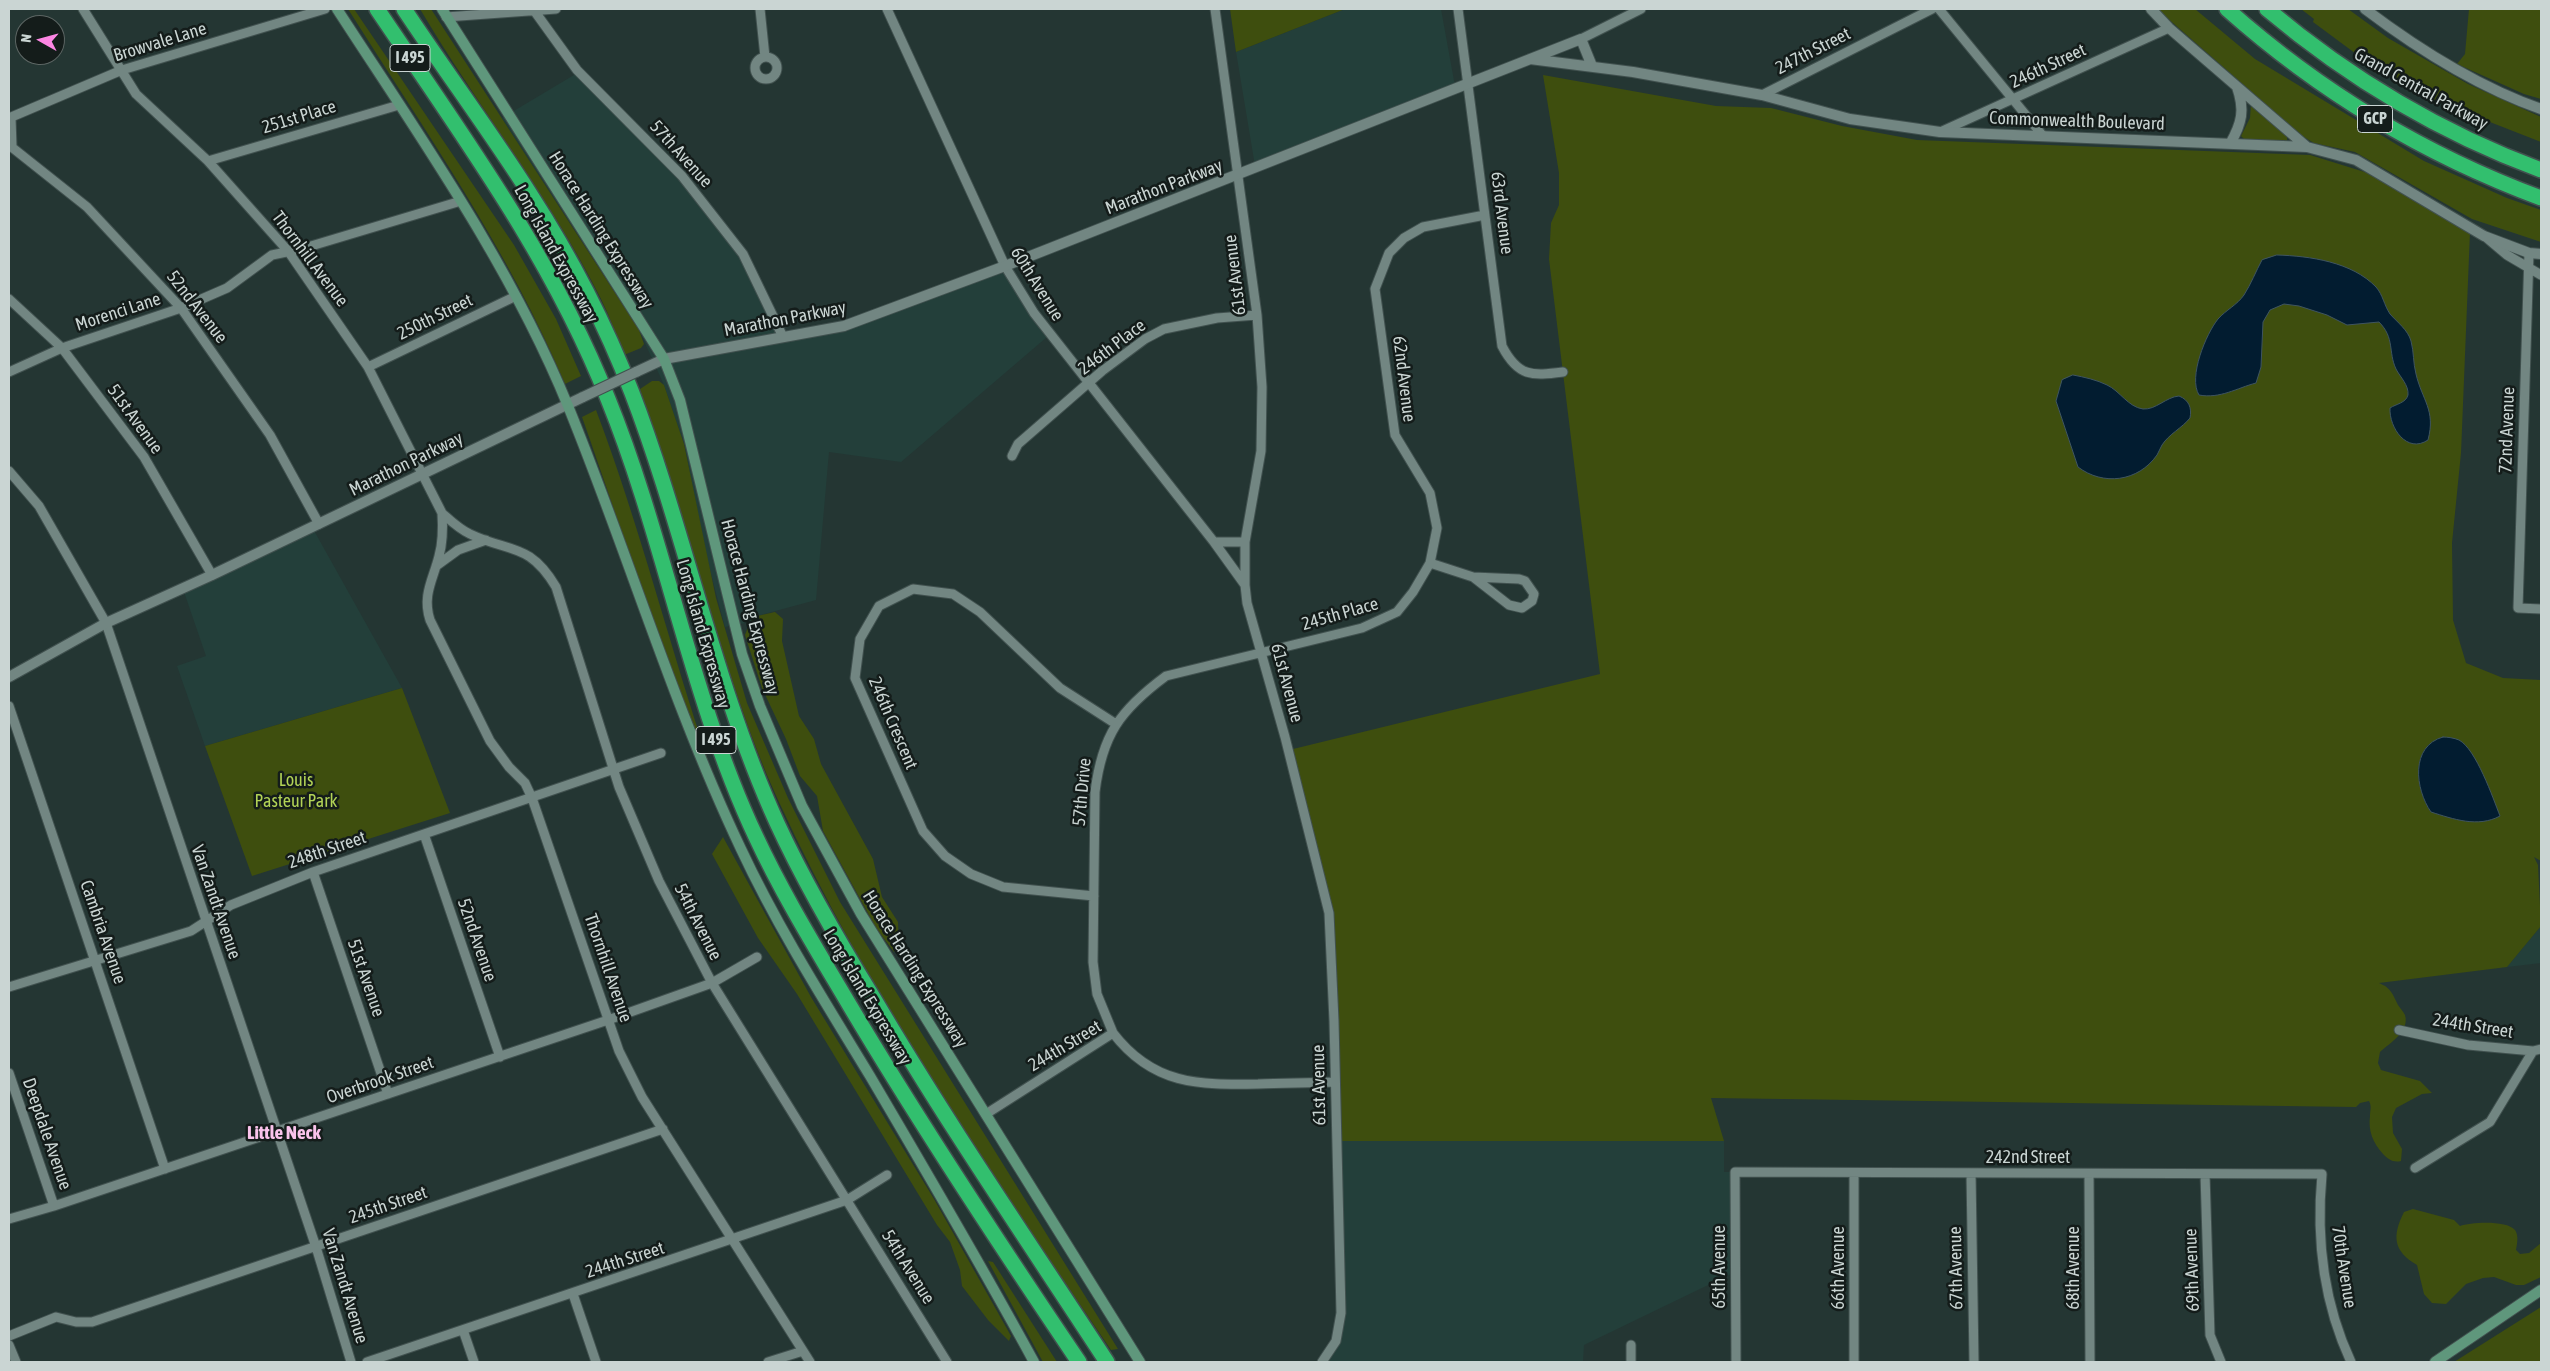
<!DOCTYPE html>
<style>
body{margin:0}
#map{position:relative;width:2550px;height:1371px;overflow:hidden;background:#243633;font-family:"Asap Condensed",sans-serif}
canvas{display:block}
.frame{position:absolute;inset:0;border:10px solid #cad5d3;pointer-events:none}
.north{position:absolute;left:15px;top:15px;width:50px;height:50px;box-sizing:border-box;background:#141c1a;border:1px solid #5d6664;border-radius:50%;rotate:277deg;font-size:14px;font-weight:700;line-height:20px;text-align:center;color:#cad5d3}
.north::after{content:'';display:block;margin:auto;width:18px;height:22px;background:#fc86e3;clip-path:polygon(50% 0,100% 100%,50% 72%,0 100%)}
</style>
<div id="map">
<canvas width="2550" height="1371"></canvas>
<div class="frame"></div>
<div class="north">N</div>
</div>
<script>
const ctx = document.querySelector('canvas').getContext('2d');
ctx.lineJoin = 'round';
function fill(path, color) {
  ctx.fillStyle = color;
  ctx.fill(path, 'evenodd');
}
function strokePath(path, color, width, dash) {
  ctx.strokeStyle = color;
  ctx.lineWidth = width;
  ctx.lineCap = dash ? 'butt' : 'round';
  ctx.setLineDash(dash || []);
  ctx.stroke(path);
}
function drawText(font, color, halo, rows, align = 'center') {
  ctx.font = font + ' "Asap Condensed",sans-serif';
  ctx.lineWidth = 5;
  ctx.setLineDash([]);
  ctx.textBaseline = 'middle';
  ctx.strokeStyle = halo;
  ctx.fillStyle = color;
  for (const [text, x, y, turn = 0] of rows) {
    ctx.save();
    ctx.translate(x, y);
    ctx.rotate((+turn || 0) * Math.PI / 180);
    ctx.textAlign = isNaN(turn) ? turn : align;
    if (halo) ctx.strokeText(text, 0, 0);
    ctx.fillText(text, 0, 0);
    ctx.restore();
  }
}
const built = new Path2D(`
 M 1345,9 L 1441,9 L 1455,86 L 1255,166 L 1236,52 Z
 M 579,72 L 672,165 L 740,248 L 782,336 L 844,326 L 1004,268 L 1047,337 L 901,462 L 829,452 L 816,600 L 757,616 L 750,622 L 725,627 L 707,559 L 684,444 L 664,385 L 639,330 L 502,118 Z
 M 312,527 L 402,688 L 205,746 L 177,666 L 206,656 L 183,589 Z
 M 2541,926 L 2541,963 L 2507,967 Z
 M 1336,1141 L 1724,1141 L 1724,1172 L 1735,1172 L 1735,1272 L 1584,1345 L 1583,1362 L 1322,1362 L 1339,1333 Z`);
const green = new Path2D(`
 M 348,9 L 354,9 L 514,245 L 556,319 L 581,376 L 565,384 C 509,250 425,131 348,9 Z
 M 420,9 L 431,9 L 639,330 L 644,344 L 641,348 L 624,355 C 617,337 610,317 601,299 C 550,197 478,107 420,9 Z
 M 1230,9 L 1345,9 L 1236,52 Z
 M 2157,9 L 2195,9 L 2255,59 L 2424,161 L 2507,198 L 2541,210 L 2541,242 L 2472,219 L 2355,152 L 2314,143 L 2302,136 Z
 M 2301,9 L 2348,9 L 2388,38 L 2468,84 L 2541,117 L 2541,142 L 2431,99 L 2371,65 L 2313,22 L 2314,19 Z
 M 2469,9 L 2541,9 L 2541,99 L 2524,94 L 2457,64 L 2465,54 Z
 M 1543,75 L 1716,106 L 1771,108 L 1842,126 L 1917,140 L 2310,155 L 2371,174 L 2470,232 L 2461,453 L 2452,543 L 2453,620 L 2466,663 L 2503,678 L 2541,680 L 2541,861 L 2534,857 L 2538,865 L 2541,926 L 2507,967 L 2379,983 C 2391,988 2392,993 2398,1005 C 2400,1008 2403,1011 2405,1015 C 2410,1031 2390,1043 2380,1052 L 2378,1063 L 2381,1070 L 2420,1081 L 2432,1093 L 2422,1094 L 2396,1108 L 2392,1117 L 2393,1133 L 2402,1149 L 2401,1161 C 2393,1163 2388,1159 2383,1154 C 2373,1143 2368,1131 2370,1116 C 2370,1110 2372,1107 2369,1101 L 2360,1103 L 2356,1107 L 1711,1098 L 1724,1141 L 1336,1141 L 1332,904 L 1326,900 L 1289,750 L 1600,674 L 1549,259 L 1551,223 L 1559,205 L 1559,173 Z
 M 2251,104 L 2287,136 L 2287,141 L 2244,139 L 2241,136 L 2250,118 Z
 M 652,381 L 659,381 L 664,385 L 684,444 L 716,598 L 747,703 L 788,798 L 840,902 L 1118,1349 L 1111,1350 C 991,1173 867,994 778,800 C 749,737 729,671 709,606 C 687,533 663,461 640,389 Z
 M 596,410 C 640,526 670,648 710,766 C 660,653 623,533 582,417 Z
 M 775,612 L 783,619 L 782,641 L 799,716 L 814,739 L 821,764 L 873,859 L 882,897 L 898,922 L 899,945 L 894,952 L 876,928 L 823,831 L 817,796 L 800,776 L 786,739 L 762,688 L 745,635 L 750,622 L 757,616 Z
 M 402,688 L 450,813 L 252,876 L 205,746 Z
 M 723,837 L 811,997 L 934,1199 L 1011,1336 L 1009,1341 L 988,1320 L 962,1286 L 960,1270 L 950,1242 L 937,1225 L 797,994 L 758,938 L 712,854 Z
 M 2413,1209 L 2454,1220 L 2460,1226 C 2471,1222 2507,1220 2515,1230 C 2519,1236 2517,1244 2516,1250 L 2520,1254 L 2529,1253 L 2541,1243 L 2541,1277 L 2524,1285 L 2516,1285 L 2494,1277 L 2483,1278 L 2466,1284 L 2446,1304 L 2432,1303 L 2424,1294 L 2417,1265 C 2393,1251 2392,1236 2404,1212 Z
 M 988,1261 L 993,1262 L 1057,1362 L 1043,1362 Z
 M 2541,1307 L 2541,1362 L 2454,1362 Z`);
const water = new Path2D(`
 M 2277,255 C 2310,256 2352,262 2376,287 C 2383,295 2384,305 2390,314 C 2397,322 2408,330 2411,341 C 2414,352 2413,363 2416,374 C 2422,400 2436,410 2428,440 C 2407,454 2389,428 2390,408 C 2396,404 2406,403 2408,395 C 2409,385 2400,377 2396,369 C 2388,352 2395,338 2379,322 L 2347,325 L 2327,315 L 2299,306 L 2284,304 L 2270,310 L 2263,322 L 2261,367 L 2256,383 C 2237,388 2220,399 2199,395 C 2188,377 2206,334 2218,319 C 2226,310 2237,305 2244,295 C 2251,284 2256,271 2262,260 Z
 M 2073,375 C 2084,377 2097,380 2107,385 C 2120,391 2128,407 2143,409 C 2156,410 2166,397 2179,396 C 2189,400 2192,408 2190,418 C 2182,428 2169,434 2162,445 C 2160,448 2159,452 2157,455 C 2138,482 2103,486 2078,467 L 2056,401 L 2062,380 Z
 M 2443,737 C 2448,737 2454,738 2459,740 C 2476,749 2493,798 2500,816 C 2478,828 2453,819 2431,812 C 2415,789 2410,746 2443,737 Z`);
const minor = new Path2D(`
 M 83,9 L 136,94 L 208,161 L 288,251 L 368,367 L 442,513 C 443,528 443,542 439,556 C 433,580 422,595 430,620 L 490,741 L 509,767 L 525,783 L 532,798 L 619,1051 L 642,1097 L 810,1362
 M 533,9 L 577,70 L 682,176 L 743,254 L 783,337
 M 760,9 L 765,57
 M 887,9 L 1005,266 L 1034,313 L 1214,542 L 1245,585
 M 1215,9 L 1257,315 L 1262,387 L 1261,451 L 1245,542 L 1245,585 L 1247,603 L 1285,737 L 1329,913 L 1334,1021 L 1341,1313 L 1336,1341 L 1322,1362
 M 1458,9 L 1502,346 C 1518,377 1532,376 1563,372
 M 1939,9 L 2043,136
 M 446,17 L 556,9
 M 1581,39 L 1641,9
 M755 68a11 11 0 1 1 22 0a11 11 0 1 1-22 0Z
 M 1762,95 L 1932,9
 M 9,118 L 122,70 L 325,9
 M 11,118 L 12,147
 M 1940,132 L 2169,28
 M 9,145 L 87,207 L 181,308 L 270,435 L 319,524
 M 208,161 L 399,105
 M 2488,239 L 2507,255 L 2541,275
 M 2529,253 L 2518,608 L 2541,609
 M 9,299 L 62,348 L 144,457 L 212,575
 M 368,367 L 516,296
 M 9,372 L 62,348 L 181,308 L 227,288 L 272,255 L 301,249 L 461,201
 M 1012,456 L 1018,444 L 1102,371 L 1145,339 L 1164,329 L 1217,318 L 1257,315
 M 9,471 L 39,506 L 106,623 L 316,1247 L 351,1362
 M 442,513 C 451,521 459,529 470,534 C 510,553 529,542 556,587 L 619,787 L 659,881 L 712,983 L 947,1362
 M 1214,542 L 1245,542
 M 1430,563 L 1473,577 L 1509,605 L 1522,608 L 1532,601 L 1534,594 L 1525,581 L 1519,579 L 1473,577
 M 436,566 L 458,550 L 486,540
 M 9,706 L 165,1169
 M 424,834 L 500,1057
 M 313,872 L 388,1094
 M 1094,896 L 1003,887 L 971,874 L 945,856 L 923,831 L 855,678 L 860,639 L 879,606 L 913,589 L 953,594 L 980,612 L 1060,688 L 1116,724
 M 9,987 L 191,931 L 231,905 L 313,872 L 661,753
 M 2399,1030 L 2468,1045 L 2533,1051 L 2541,1049
 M 1113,1033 L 1097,994 L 1093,962 L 1095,792 C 1102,735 1120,710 1166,676 L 1362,628 L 1397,612 L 1413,592 L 1430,563 L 1437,528 L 1430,493 L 1395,435 L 1375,289 L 1389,253 L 1404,238 L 1423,227 L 1485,215
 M 9,1073 L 54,1206
 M 986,1114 L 1113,1033 C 1153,1085 1198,1085 1258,1084 C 1283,1083 1309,1083 1334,1082
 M 2415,1168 L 2490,1122 L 2533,1051
 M 1854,1173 L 1854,1362
 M 1971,1173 L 1974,1362
 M 2089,1174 L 2090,1362
 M 2205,1174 L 2210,1335 L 2221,1362
 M 9,1219 L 54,1206 L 608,1020 L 712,983 L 757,957
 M 573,1294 L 596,1362
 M 463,1330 L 474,1362
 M 9,1336 L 56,1317 L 76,1322 L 92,1322 L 663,1129
 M 9,1345 L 16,1362
 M 367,1362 L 847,1200 L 887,1175
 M 768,1362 L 803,1351
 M 1631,1362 L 1631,1345
 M 1736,1362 L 1735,1172 L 2322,1174 C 2316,1238 2324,1304 2351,1362`);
const tertiary = new Path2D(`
 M 2151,9 L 2169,28 L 2307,147
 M 2365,9 C 2418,49 2478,87 2541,109
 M 1530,59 L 1633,72 L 1762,95 L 1850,119 L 1940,132 L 2307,147 L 2356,160 L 2484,236 L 2529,253 L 2541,254
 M 2230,144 C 2242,123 2245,110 2237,87
 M 636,372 L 664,359 L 844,326 L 1005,266 L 1581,39 L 1592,66
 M 9,677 L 106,623 L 212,575 L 583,397`);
const secondary = new Path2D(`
 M 337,9 C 420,137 510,264 568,406 C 628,553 673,706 741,849 C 778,928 825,1002 870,1076 C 926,1171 982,1266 1034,1362
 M 442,9 L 664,359 L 680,400 L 742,654 L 760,706 L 802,806 L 861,914 L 1140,1362
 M 2435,1362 L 2541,1290`);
const motorway = new Path2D(`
 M 377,9 C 462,135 552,257 608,399 C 666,542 690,697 756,837 C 783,895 817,950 850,1006 C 922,1127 1000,1245 1079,1362
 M 404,9 C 445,71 490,131 530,194 C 570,256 605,323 632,393 C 686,534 714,685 777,823 C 805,884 839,942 874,999 C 947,1123 1028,1241 1107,1362
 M 2227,9 C 2319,91 2425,155 2541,198
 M 2267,9 C 2349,78 2441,133 2541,170`);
const tertiaryBridge = new Path2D(`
 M 583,397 L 636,372`);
const shields = [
 [410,58,40],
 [2375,119,35],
 [716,740,40]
];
const shieldNames = [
 ["I 495",410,58],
 ["GCP",2375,119],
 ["I 495",716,740]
];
const streetNames = [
 ["Browvale Lane",160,42,-17],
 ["247th Street",1813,51,-27],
 ["246th Street",2048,66,-25],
 ["Grand Central Parkway",2421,89,29],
 ["251st Place",299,117,-17],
 ["Commonwealth Boulevard",2077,121,2],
 ["57th Avenue",681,154,48],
 ["Marathon Parkway",1164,187,-21],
 ["63rd Avenue",1502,213,83],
 ["Horace Harding Expressway",601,230,58],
 ["Long Island Expressway",556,254,61],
 ["Thornhill Avenue",310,259,53],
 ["61st Avenue",1235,275,-97],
 ["60th Avenue",1037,284,58],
 ["52nd Avenue",197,307,52],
 ["Morenci Lane",118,312,-18],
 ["250th Street",435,317,-26],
 ["Marathon Parkway",785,319,-11],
 ["246th Place",1112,347,-37],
 ["62nd Avenue",1404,379,83],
 ["51st Avenue",135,419,54],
 ["72nd Avenue",2507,430,-88],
 ["Marathon Parkway",406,464,-26],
 ["Horace Harding Expressway",750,607,75],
 ["245th Place",1340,614,-16],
 ["Long Island Expressway",703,634,74],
 ["61st Avenue",1287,683,75],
 ["246th Crescent",893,723,67],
 ["57th Drive",1082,792,-85],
 ["248th Street",327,850,-19],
 ["Van Zandt Avenue",216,902,71],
 ["54th Avenue",698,922,63],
 ["Cambria Avenue",103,932,71],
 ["52nd Avenue",477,940,71],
 ["Thornhill Avenue",608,968,71],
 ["Horace Harding Expressway",915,969,58],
 ["51st Avenue",366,978,71],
 ["Long Island Expressway",867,997,59],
 ["244th Street",2473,1026,9],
 ["244th Street",1065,1046,-31],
 ["Overbrook Street",380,1080,-19],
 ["61st Avenue",1319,1085,-91],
 ["Deepdale Avenue",47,1134,71],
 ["242nd Street",2028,1157],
 ["245th Street",388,1205,-19],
 ["244th Street",625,1260,-18],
 ["54th Avenue",908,1267,58],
 ["65th Avenue",1719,1267,-90],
 ["70th Avenue",2344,1267,81],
 ["66th Avenue",1838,1268,-90],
 ["67th Avenue",1956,1268,-91],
 ["68th Avenue",2073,1268,-90],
 ["69th Avenue",2192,1270,-92],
 ["Van Zandt Avenue",345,1286,73]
];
const parkNames = [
 ["Louis",296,780],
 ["Pasteur Park",296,801]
];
const neighbourhoodNames = [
 ["Little Neck",284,1133]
];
fill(built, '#233f3a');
fill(green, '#3e4e0e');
fill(water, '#021c30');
strokePath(water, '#3e5461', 1);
strokePath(minor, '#41514f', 11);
strokePath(tertiary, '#41514f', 12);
strokePath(secondary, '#41514f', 12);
strokePath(motorway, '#41514f', 18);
strokePath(minor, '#728682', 9);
strokePath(tertiary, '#728682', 10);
strokePath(secondary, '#5f977c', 10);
strokePath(motorway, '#32bf6e', 15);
strokePath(tertiaryBridge, '#41514f', 12, []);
strokePath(tertiaryBridge, '#728682', 10);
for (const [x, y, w] of shields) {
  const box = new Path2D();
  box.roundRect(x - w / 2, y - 13.5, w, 27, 4);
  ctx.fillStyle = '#141c1a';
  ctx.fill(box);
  strokePath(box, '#cad5d3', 1);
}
drawText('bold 16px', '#cad5d3', null, shieldNames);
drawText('18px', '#cad5d3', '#141c1a', streetNames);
drawText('18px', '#b2d356', '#141c1a', parkNames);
drawText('bold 19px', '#f9c3eb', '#141c1a', neighbourhoodNames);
</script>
